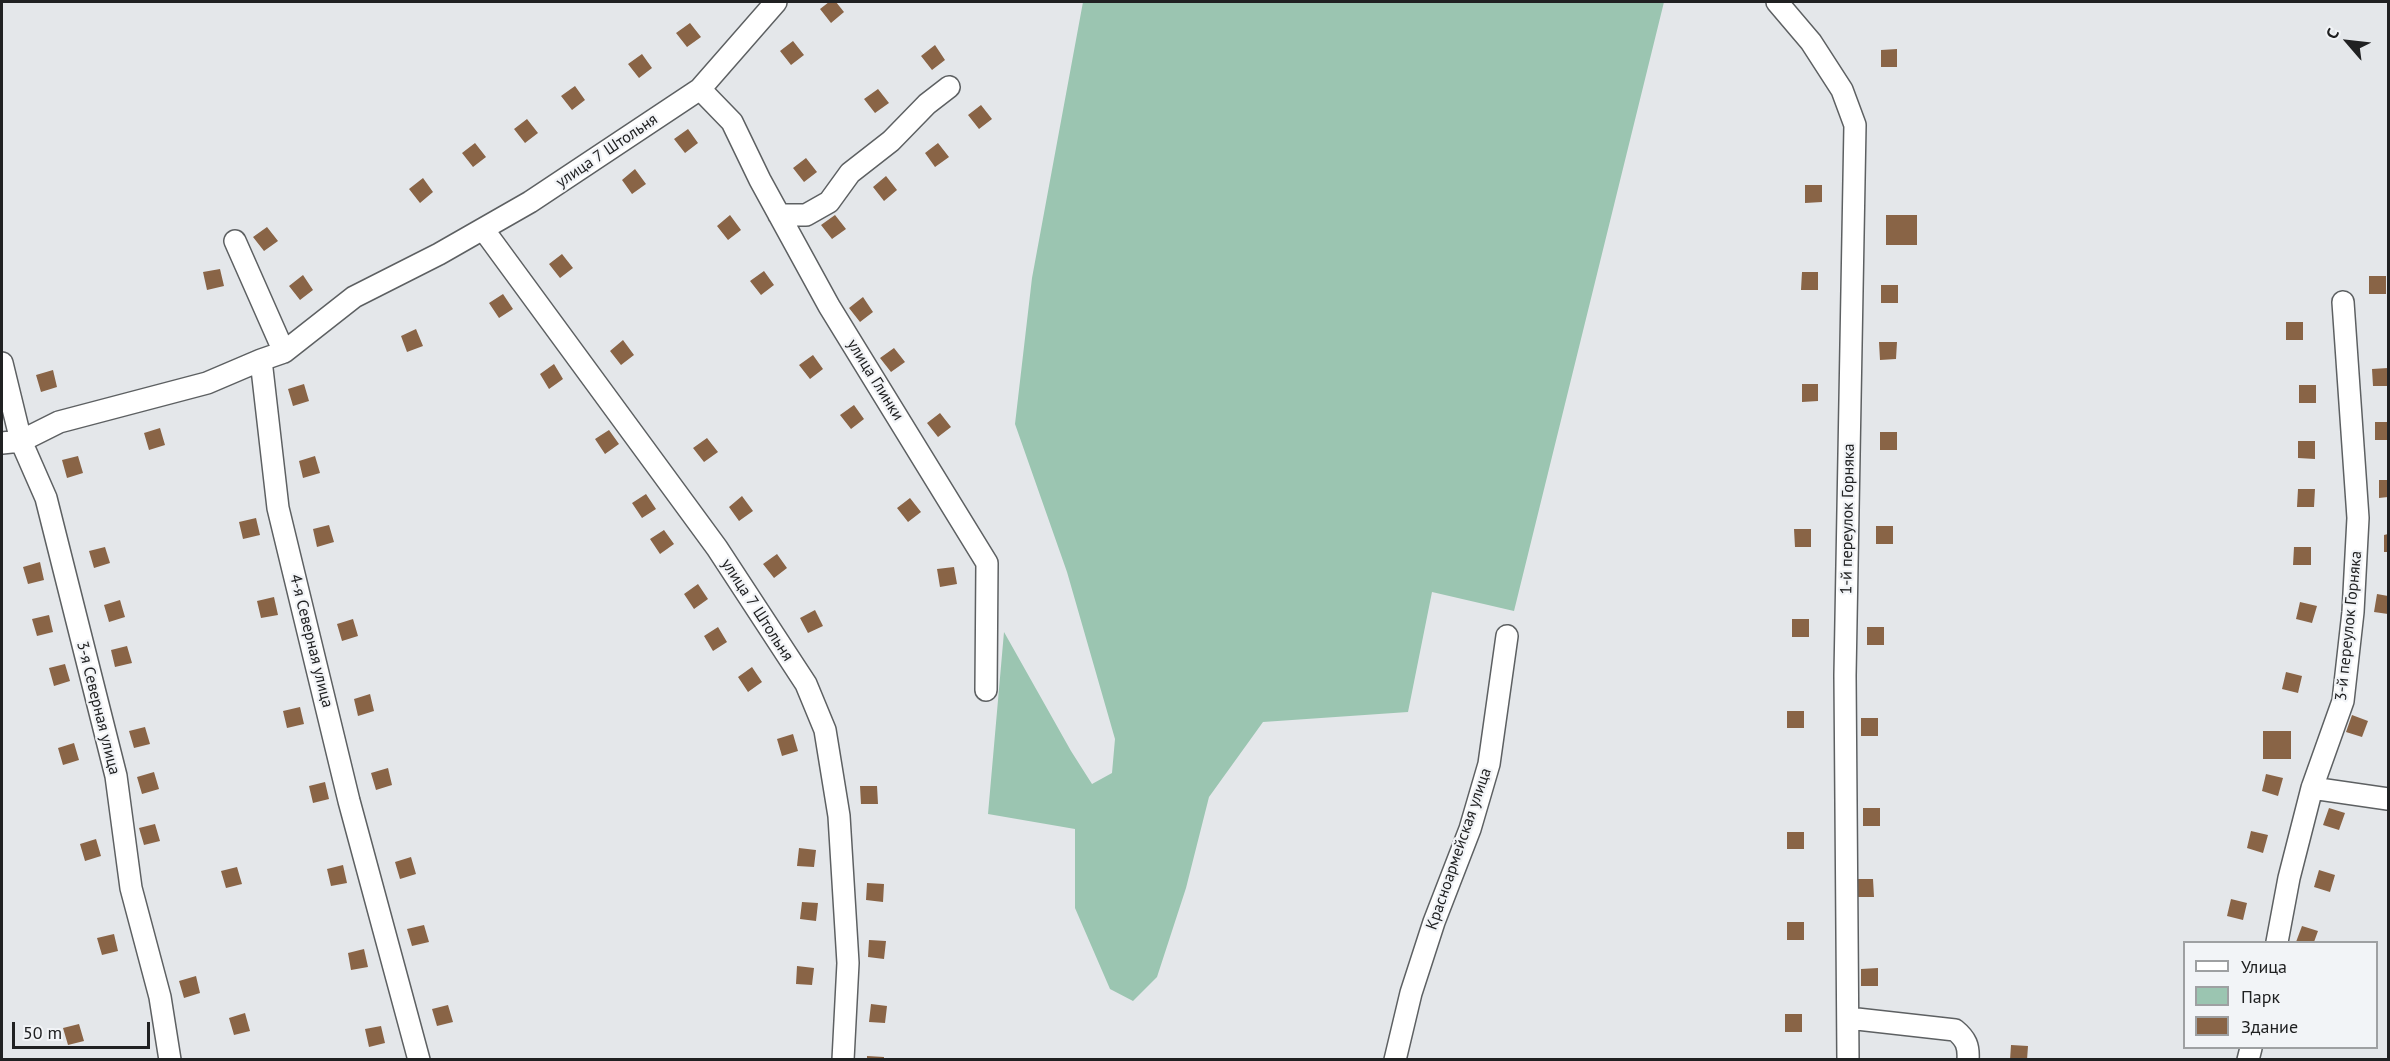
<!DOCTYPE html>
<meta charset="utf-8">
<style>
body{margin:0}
#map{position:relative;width:2390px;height:1061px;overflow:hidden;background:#e4e7ea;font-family:"PT Sans",sans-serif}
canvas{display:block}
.frame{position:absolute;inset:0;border:3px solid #202122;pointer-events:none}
.legend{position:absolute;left:2183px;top:941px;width:195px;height:108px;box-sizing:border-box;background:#f2f4f7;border:2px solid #9ea0a2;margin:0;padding:8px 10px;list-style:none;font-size:18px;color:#202122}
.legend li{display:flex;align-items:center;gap:12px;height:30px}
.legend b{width:30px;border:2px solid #9ea0a2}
.north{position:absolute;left:2318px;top:12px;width:60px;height:60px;-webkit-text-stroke:4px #f2f4f7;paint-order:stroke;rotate:298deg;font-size:16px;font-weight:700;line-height:24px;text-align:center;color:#202122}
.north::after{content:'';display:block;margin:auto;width:21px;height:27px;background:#202122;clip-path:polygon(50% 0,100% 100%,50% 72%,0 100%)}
.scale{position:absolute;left:12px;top:1022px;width:138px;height:27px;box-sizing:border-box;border:3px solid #202122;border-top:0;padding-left:8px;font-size:18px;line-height:21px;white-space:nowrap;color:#202122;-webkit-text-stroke:4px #f2f4f7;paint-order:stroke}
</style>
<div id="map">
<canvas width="2390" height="1061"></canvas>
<div class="frame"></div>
<ul class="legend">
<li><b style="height:8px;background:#fff"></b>Улица</li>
<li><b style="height:16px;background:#9bc5b1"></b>Парк</li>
<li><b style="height:16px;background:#896446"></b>Здание</li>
</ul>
<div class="north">С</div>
<div class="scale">50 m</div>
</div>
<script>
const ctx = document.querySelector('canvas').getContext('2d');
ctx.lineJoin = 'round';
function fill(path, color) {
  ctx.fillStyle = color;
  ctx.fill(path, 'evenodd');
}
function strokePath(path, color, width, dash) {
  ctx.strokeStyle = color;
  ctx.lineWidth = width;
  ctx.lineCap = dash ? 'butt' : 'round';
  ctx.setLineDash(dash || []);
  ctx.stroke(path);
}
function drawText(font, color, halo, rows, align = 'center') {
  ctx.font = font + ' "PT Sans",sans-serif';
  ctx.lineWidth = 4.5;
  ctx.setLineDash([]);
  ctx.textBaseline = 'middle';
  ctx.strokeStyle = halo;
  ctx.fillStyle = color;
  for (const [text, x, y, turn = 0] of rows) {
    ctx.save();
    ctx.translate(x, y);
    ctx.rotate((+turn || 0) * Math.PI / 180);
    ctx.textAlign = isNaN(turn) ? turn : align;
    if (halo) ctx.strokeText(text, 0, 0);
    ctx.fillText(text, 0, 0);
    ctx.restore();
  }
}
const green = new Path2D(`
 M 1083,2 L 1664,2 L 1514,611 L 1432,592 L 1408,712 L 1263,722 L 1209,797 L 1186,888 L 1157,977 L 1133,1001 L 1110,989 L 1075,908 L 1075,829 L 988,814 L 1004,632 L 1071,751 L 1092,784 L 1112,773 L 1115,739 L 1067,572 L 1015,424 L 1032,278 Z`);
const building = new Path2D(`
 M 829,2 L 836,2 L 844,12 L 831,23 L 820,9 Z
 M 690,23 L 701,37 L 687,47 L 676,33 Z
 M 793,41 L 804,55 L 791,65 L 780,51 Z
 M 935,45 L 945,60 L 932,70 L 921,56 Z
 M 1897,49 L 1897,67 L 1881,67 L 1881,50 Z
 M 642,54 L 652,68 L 639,78 L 628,64 Z
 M 575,86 L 585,100 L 572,110 L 561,96 Z
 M 878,89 L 889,103 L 875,113 L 864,99 Z
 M 981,105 L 992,119 L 979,129 L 968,115 Z
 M 527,119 L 538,133 L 525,143 L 514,129 Z
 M 688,129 L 698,143 L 685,153 L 674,139 Z
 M 475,143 L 486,157 L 473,167 L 462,153 Z
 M 938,143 L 949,157 L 935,167 L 925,153 Z
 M 806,158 L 817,172 L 804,182 L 793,168 Z
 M 635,169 L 646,184 L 632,194 L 622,180 Z
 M 886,176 L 897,190 L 884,201 L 873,187 Z
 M 423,178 L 433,192 L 420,203 L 409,189 Z
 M 1805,185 L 1822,185 L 1822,202 L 1805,203 Z
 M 730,215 L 741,230 L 728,240 L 717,226 Z
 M 835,215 L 846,229 L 832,239 L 821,225 Z
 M 1886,215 L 1917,215 L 1917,245 L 1886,245 Z
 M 267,227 L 278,241 L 264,251 L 253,237 Z
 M 562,254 L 573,268 L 560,278 L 549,264 Z
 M 220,269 L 224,286 L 207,290 L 203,272 Z
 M 764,271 L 774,285 L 761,295 L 750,281 Z
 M 1802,272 L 1818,272 L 1818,290 L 1801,290 Z
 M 303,275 L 313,290 L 300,300 L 289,286 Z
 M 2369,276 L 2386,276 L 2386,294 L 2369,294 Z
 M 1881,285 L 1898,285 L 1898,303 L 1881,303 Z
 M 503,294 L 513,309 L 499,318 L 489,303 Z
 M 863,297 L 873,312 L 860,322 L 849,308 Z
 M 2286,322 L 2303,322 L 2303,340 L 2286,340 Z
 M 416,329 L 423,346 L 407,352 L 401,336 Z
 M 623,340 L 634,355 L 621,365 L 610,351 Z
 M 1879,342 L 1897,342 L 1896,359 L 1880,360 Z
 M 894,348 L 905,362 L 891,372 L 880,358 Z
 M 813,355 L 823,369 L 810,379 L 799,365 Z
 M 554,364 L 563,379 L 549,389 L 540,374 Z
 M 2388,368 L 2388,386 L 2373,386 L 2372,369 Z
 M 53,370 L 57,387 L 41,392 L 36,375 Z
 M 304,384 L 309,401 L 293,406 L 288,389 Z
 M 1802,384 L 1818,384 L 1818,401 L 1802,402 Z
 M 2299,385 L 2316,385 L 2316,403 L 2299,403 Z
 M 854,405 L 864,419 L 851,429 L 840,415 Z
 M 940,413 L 951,427 L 938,437 L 927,423 Z
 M 2375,422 L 2388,422 L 2388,440 L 2375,440 Z
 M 160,428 L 165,445 L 149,450 L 144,433 Z
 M 609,430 L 619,444 L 605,454 L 595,439 Z
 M 1880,432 L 1897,432 L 1897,450 L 1880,450 Z
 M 707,438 L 718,452 L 704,462 L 693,448 Z
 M 2298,441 L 2315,441 L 2315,459 L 2298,458 Z
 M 78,456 L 83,473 L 67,478 L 62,460 Z
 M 315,456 L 320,473 L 303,478 L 299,461 Z
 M 2379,480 L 2388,480 L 2388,497 L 2379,498 Z
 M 2298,489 L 2315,489 L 2314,507 L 2297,507 Z
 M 646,494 L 656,509 L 642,518 L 632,503 Z
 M 742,496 L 753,511 L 739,521 L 729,507 Z
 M 910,498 L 921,512 L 908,522 L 897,508 Z
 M 256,518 L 260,535 L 243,539 L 239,522 Z
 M 329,525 L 334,542 L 317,547 L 313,529 Z
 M 1876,526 L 1893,526 L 1893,544 L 1876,544 Z
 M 1794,529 L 1811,529 L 1811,547 L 1795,547 Z
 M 664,530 L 674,544 L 660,554 L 650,539 Z
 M 2388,534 L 2388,552 L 2384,552 L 2384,535 Z
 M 105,547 L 110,563 L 94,568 L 89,551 Z
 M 2294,547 L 2311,547 L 2311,565 L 2293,565 Z
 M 777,554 L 787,568 L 774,578 L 763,564 Z
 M 40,562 L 44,580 L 28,584 L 23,567 Z
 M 954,567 L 957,584 L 940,587 L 937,569 Z
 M 698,584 L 708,599 L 694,609 L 684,594 Z
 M 2377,594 L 2388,596 L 2388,614 L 2374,612 Z
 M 274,597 L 278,615 L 261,618 L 257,601 Z
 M 120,600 L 125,617 L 109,622 L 104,605 Z
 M 2300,602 L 2317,606 L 2312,623 L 2296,619 Z
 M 815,610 L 823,626 L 808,633 L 800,618 Z
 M 49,615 L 53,632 L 37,636 L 32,619 Z
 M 353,619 L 358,636 L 342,641 L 337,624 Z
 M 1792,619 L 1809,619 L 1809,637 L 1792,637 Z
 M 718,627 L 727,642 L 713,651 L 704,636 Z
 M 1867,627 L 1884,627 L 1884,645 L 1867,645 Z
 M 127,646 L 132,663 L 115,667 L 111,650 Z
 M 65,664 L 70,681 L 54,686 L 49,668 Z
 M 752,667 L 762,682 L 748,692 L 738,677 Z
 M 2286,672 L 2302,676 L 2298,693 L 2282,689 Z
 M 370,694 L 374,711 L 358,716 L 354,699 Z
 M 300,707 L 304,724 L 287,728 L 283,711 Z
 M 1787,711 L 1804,711 L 1804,728 L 1787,728 Z
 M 2352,715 L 2368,721 L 2362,737 L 2346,732 Z
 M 1861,718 L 1878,718 L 1878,736 L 1861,736 Z
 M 145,727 L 150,744 L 134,748 L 129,731 Z
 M 2263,731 L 2291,731 L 2291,759 L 2263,759 Z
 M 793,734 L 798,751 L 782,756 L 777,739 Z
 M 74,743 L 79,760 L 63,765 L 58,748 Z
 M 388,768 L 392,785 L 376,790 L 371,773 Z
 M 154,772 L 159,789 L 142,794 L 137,777 Z
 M 2266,774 L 2283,778 L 2278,796 L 2262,791 Z
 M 325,782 L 329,799 L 313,803 L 309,786 Z
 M 860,786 L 877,786 L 878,804 L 861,804 Z
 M 1863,808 L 1880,808 L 1880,826 L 1863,826 Z
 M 2329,808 L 2345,813 L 2339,830 L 2323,825 Z
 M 155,824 L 160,841 L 144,845 L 139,828 Z
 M 2251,831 L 2268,835 L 2263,853 L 2247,848 Z
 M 1787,832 L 1804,832 L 1804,849 L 1787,849 Z
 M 96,839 L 101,856 L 85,861 L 80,844 Z
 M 799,848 L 816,850 L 814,867 L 797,866 Z
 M 411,857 L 416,874 L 400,879 L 395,862 Z
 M 343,865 L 347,883 L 331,886 L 327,869 Z
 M 237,867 L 242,884 L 226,888 L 221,871 Z
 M 2319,870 L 2335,875 L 2330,892 L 2314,887 Z
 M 1856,879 L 1873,879 L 1874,897 L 1857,897 Z
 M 867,883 L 884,884 L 883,902 L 866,900 Z
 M 2231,899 L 2247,903 L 2243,920 L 2227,916 Z
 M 802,902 L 818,903 L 816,921 L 800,919 Z
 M 1787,922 L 1804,922 L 1804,940 L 1787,940 Z
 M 424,925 L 429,942 L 412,946 L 407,929 Z
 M 2302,926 L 2318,931 L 2314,942 L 2296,942 Z
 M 114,934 L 118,951 L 102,955 L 97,938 Z
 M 869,940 L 886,941 L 884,959 L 868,957 Z
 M 364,949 L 368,967 L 351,970 L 348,953 Z
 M 797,966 L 814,968 L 812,985 L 796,984 Z
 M 1878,968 L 1878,986 L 1861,986 L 1861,969 Z
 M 196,976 L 200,993 L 184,998 L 179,981 Z
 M 871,1004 L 887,1006 L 885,1023 L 869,1022 Z
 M 448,1005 L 453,1022 L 437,1026 L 432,1009 Z
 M 245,1013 L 250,1031 L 234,1035 L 229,1018 Z
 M 1785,1014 L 1802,1014 L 1802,1032 L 1785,1032 Z
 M 79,1024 L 84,1041 L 68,1045 L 63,1028 Z
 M 381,1026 L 385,1043 L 369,1047 L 365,1029 Z
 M 2011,1045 L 2028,1046 L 2027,1060 L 2010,1060 Z
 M 867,1056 L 884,1057 L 884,1060 L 867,1060 Z`);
const minor = new Path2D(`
 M 1777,2 L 1811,42 L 1842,90 L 1855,125 L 1845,675 L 1848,1060
 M 700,89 L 732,122 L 760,180 L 829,306 L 987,563 L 986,690
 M 779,215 L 806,215 L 829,202 L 850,173 L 891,141 L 927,104 L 949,87
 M 483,229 L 717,548 L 806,684 L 825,730 L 839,816 L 848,963 L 843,1060
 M 235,241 L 284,352 L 261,360 L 278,508 L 349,801 L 419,1060
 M 284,352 L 354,297 L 439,254 L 530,202 L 700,89 L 776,2
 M 2,363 L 21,441 L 46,498 L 116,776 L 131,888 L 160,997 L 170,1060
 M 2,443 L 21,441 L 59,422 L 207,383 L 261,360
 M 2312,788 L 2388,799
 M 2277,942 L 2289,878 L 2312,788 L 2343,701 L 2353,612 L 2358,518 L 2343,302
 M 1848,1018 L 1955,1030 C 1966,1039 1969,1046 1968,1060
 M 1395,1060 L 1411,993 L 1434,922 L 1470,829 L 1489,764 L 1507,636
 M 2248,1060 L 2251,1048`);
const streetNames = [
 ["улица 7 Штольня",607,151,-34],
 ["улица Глинки",875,380,58],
 ["1-й переулок Горняка",1848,519,-89],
 ["улица 7 Штольня",757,610,57],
 ["3-й переулок Горняка",2349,626,-84],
 ["4-я Северная улица",311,641,76],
 ["3-я Северная улица",98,708,76],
 ["Красноармейская улица",1459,849,-71]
];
fill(green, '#9bc5b1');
fill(building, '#896446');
strokePath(minor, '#5d6062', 24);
strokePath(minor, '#fff', 21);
drawText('16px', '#202122', '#f2f4f7', streetNames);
</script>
